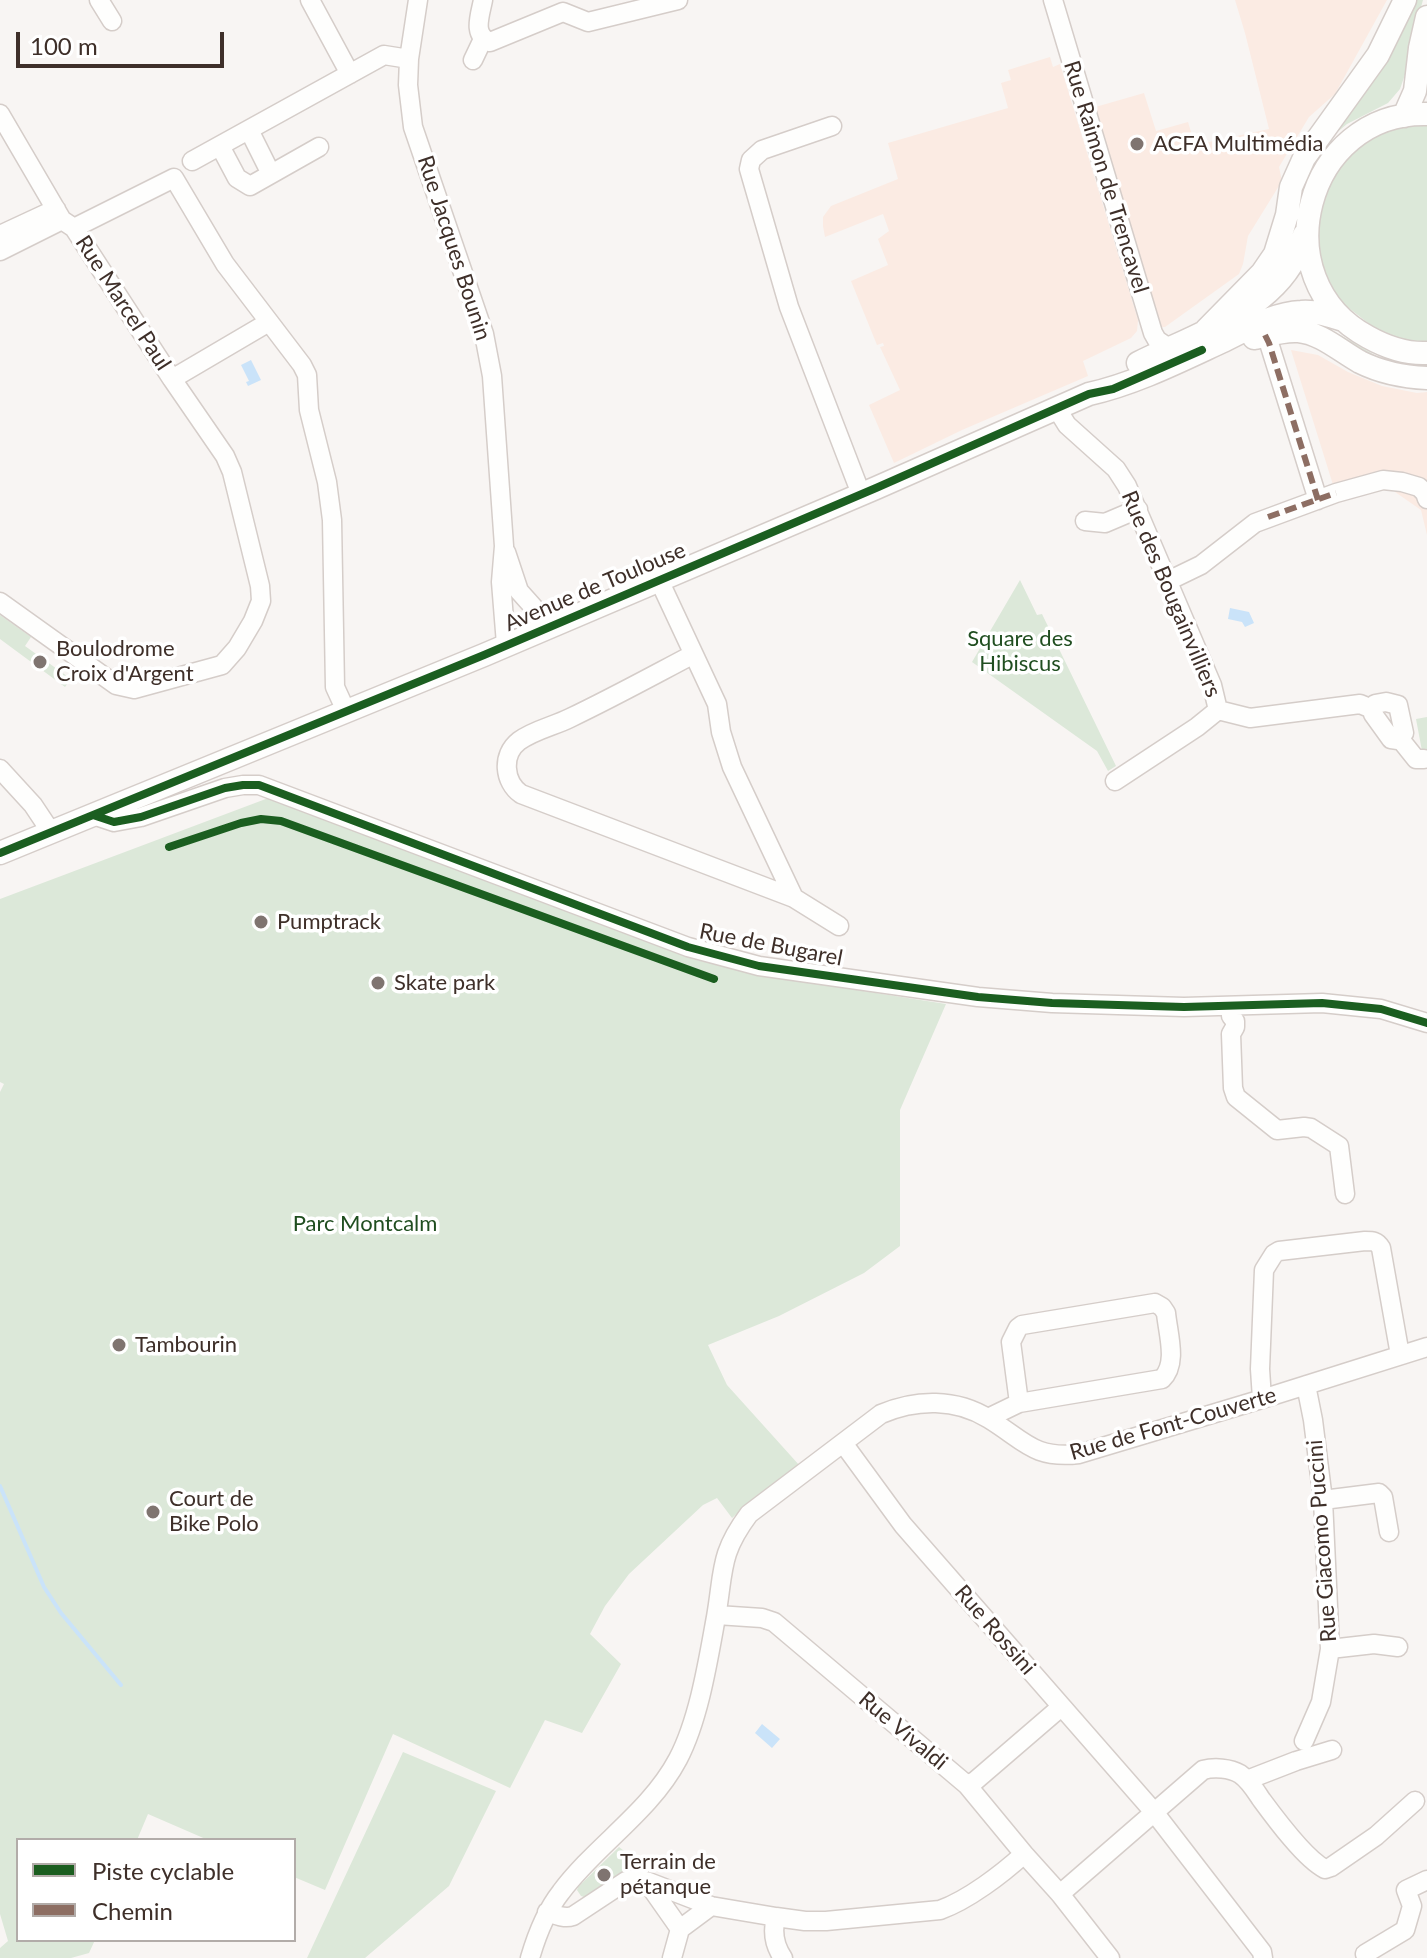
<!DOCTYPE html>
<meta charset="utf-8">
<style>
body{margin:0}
#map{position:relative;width:1427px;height:1958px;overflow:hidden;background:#f8f5f3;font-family:Lato,sans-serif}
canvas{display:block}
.legend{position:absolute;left:16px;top:1838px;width:280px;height:104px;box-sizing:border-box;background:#fff;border:2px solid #b2aca9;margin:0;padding:10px 14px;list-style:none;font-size:24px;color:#3e2f29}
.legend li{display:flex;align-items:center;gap:16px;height:40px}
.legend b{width:40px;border:2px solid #b2aca9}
.scale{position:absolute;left:16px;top:32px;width:208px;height:36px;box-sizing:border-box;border:4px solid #3e2f29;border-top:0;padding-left:10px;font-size:24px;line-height:28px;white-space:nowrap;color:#3e2f29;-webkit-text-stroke:6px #fff;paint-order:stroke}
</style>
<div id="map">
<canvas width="1427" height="1958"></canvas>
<ul class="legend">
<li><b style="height:10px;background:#1b5e20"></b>Piste cyclable</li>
<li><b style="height:10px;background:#8d6e63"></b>Chemin</li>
</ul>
<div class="scale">100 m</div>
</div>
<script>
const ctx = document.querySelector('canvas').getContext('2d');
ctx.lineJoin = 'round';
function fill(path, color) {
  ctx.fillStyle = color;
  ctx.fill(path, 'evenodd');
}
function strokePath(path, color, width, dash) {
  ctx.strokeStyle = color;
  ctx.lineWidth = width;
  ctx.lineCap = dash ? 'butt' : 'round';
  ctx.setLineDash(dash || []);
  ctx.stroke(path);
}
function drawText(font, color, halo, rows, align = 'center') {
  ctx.font = font + ' Lato,sans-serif';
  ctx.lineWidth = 7;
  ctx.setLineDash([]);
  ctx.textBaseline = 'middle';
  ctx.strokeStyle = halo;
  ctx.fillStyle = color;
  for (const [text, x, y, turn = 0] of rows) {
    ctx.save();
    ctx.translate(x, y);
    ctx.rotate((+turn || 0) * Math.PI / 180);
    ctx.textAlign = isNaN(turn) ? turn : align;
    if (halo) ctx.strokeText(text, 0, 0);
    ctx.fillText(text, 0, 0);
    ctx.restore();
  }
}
const built = new Path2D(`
 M 1235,0 L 1387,0 L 1335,94 L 1309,117 L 1279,167 L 1282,181 L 1248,236 L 1243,264 L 1239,274 L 1165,327 L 1160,327 L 1092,108 L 1144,93 L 1156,131 L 1188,122 L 1195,145 L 1269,129 L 1245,33 Z
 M 1050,57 L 1053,67 L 1060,64 L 1138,320 L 1137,331 L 1131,338 L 1083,361 L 1088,376 L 962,430 L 894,463 L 869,405 L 900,390 L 880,347 L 884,346 L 883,343 L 877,345 L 851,281 L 888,265 L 878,239 L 889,231 L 883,214 L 825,237 L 823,226 L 823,217 L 831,206 L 898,179 L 888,143 L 1008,108 L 1001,83 L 1011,80 L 1008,70 Z
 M 1291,350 L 1318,355 L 1348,372 L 1382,386 L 1417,393 L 1427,392 L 1427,535 L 1421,510 L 1372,476 L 1334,488 Z`);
const green = new Path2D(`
 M 1409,0 L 1423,0 L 1411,43 L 1408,66 L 1400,89 L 1388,103 L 1347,124 L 1329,139 Z
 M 1427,124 L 1427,345 L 1386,337 L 1336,298 L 1318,258 L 1317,215 L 1333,175 L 1346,158 L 1363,144 L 1382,133 L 1402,127 Z
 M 1291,319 L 1318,322 L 1378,357 L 1400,361 L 1427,362 L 1427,374 L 1394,371 Z
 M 1020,580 L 1037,615 L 1042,614 L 1116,766 L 1108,771 L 1097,751 L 972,662 Z
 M 0,615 L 31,637 L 25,646 L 71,679 L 65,687 L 0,639 Z
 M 1427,717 L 1427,750 L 1422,751 L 1416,719 Z
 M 271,797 L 693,959 L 755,974 L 946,1004 L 900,1110 L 900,1246 L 864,1273 L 779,1316 L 708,1345 L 727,1385 L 800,1466 L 749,1503 L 732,1518 L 717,1498 L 703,1505 L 629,1574 L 605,1606 L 590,1634 L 621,1664 L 582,1733 L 545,1720 L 510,1788 L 393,1734 L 325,1890 L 294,1877 L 294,1840 L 208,1840 L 148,1814 L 137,1840 L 18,1840 L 18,1940 L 95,1940 L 89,1953 L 71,1958 L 0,1958 L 0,1948 L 8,1941 L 0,1914 L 0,1092 L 4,1084 L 0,1082 L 0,899 Z
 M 403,1752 L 496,1791 L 449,1886 L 365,1958 L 307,1958 Z
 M 619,1847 L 641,1864 L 590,1899 L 581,1896 L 577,1890 L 578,1887 Z`);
const water = new Path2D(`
 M 251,360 L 261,380 L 248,386 L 246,382 L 249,381 L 241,365 Z
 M 1230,608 L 1249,612 L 1254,623 L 1245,627 L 1242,622 L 1228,619 Z
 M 762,1724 L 780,1739 L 772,1748 L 755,1733 Z`);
const stream = new Path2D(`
 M 0,1486 L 44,1587 L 61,1613 L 121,1685`);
const minor = new Path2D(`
 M 99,0 L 112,21
 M 310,0 L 350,74
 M 418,0 L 409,59 L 408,85 L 413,127 L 484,334 L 492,376 L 504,546 L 501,582 L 506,644
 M 483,0 C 480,16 472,35 490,42 L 563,12 L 588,22 L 678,0
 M 1053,0 L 1153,333 L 1157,340 L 1169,348
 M 473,60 L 483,39
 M 0,114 L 62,220 L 74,228 L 172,379 L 225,456 L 232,472 L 260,586 L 261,601 L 253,621 L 237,648 L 222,665 L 134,689 L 116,685 L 0,602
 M 832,126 L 762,150 L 751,160 L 749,169 L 789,307 L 861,494
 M 249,130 L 271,174
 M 220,146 L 237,178 L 250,186 L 319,147
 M 192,161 L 384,55 L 409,59
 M 74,228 L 174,178 L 225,264 L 302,365 L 307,375 L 309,410 L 327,482 L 332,520 L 335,687 L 346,711
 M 0,235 L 56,209
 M 0,251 L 62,220
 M 1265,335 L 1269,343 L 1318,500
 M 172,379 L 269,322
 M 1057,409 L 1067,425 L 1116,469 L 1127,486 L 1212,685 L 1218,710
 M 1085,521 L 1105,523 L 1138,509
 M 506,552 L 519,591 L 536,610 L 542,629
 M 659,580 L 717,704 L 721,732 L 732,767 L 794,898
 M 1168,581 L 1201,565 L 1255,523 L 1336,493 L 1383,480 L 1402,482 L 1419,487 L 1425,493 L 1427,499
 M 692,655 C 652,676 612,698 570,718 C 554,726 534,730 519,741 C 501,755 504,782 521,794 L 794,898 L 839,926
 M 1218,710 L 1250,718 L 1360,704 L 1372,709 L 1373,714 L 1391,739 L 1398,740 L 1404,733 L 1398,705 L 1386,702 L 1375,704 L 1372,709
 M 1400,739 L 1416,759 L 1424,759
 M 0,769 L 33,805 L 51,832
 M 1115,781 L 1197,727 L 1218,710
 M 93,815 L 114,822 L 141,817 L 225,788 L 243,785 L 259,785 L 688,947 L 759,966 L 978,997 L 1052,1003 L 1184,1007 L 1322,1003 L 1381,1009 L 1427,1023
 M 1231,1006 L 1231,1016 L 1235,1021 L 1235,1027 L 1231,1034 L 1233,1088 L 1236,1097 L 1277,1130 L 1304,1127 L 1311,1128 L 1339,1146 L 1345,1194
 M 1262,1399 L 1260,1369 L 1264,1270 L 1274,1254 L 1279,1251 L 1365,1241 C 1373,1241 1377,1241 1381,1248 L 1400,1355
 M 988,1418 L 1019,1403 L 1162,1379 C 1178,1364 1168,1334 1166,1313 L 1162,1307 L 1155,1303 L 1022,1325 L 1018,1328 L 1011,1342 L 1019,1403
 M 843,1443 L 903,1525 L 1154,1812 L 1262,1952 L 1263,1958
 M 1323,1500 L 1379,1493 L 1383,1497 L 1389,1532
 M 717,1615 L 762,1618 L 774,1622 L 967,1785 L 1024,1854 L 1060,1894 L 1110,1958
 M 1330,1649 L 1374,1644 L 1398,1647
 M 1304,1741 L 1321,1702 L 1330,1649 L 1323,1500 L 1313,1420 L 1306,1385
 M 1247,1780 L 1296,1761 L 1332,1750
 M 967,1785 L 975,1781 L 1061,1707
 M 647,1882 L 680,1929
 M 1060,1894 L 1203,1770 C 1214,1767 1230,1768 1240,1774 C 1249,1780 1255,1790 1261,1799 C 1275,1818 1305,1859 1325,1869 L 1331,1867 L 1376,1836 L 1415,1801
 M 547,1912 C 556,1915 564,1919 573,1916 L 626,1881 L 635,1879 L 646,1881 L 711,1906 L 776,1917 L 805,1921 L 826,1921 L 940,1910 C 968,1900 1002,1874 1024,1854
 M 776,1917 C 772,1932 774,1945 783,1958
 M 1365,1954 L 1405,1930 L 1412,1906 L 1406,1890 L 1427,1880
 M 530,1958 C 537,1934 546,1911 561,1892 C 596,1845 650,1812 678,1759 C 699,1719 708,1661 716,1617 C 724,1571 719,1554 749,1514 L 881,1414 C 916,1399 956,1398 989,1419 C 1025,1441 1033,1459 1079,1454 L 1262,1399 L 1427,1347
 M 672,1958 L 680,1929 L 711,1906`);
const major = new Path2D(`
 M 1427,114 C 1305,111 1261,280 1368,337 C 1386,347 1406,354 1427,353
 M 1404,116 L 1415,91 L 1420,48 L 1427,17
 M 1206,330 L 1262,273 L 1275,254 L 1287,215 L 1291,187 L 1304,158 L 1378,55 L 1405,0
 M 1254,338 C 1268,335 1283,330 1298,331 C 1321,333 1340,351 1360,362 C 1380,372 1405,377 1427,378
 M 1138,363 C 1190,337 1267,313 1295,258 C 1299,251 1301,243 1304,235
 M 0,853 L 484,655 L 876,488 L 1089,394 C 1134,384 1178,362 1221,342 C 1246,330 1273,313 1301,312 C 1316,311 1329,315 1343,320`);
const quiet = new Path2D(`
 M 1265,335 L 1269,343 L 1318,500
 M 1268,517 L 1336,493`);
const cycleway = new Path2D(`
 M 93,815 L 114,822 L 141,817 L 225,788 L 243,785 L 259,785 L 688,947 L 759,966 L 978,997 L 1052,1003 L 1184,1007 L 1322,1003 L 1381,1009 L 1427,1023
 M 169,847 L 241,823 L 261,819 L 281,821 L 714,979
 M 0,853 L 484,655 L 876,488 L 1089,394 L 1113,389 L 1202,350`);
const markers = [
 [1137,144,8,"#7f7470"],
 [40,662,8,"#7f7470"],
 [261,922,8,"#7f7470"],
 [378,983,8,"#7f7470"],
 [119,1345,8,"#7f7470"],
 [153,1512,8,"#7f7470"],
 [604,1875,8,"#7f7470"]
];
const poiNames = [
 ["ACFA Multimédia",1153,144],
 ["Boulodrome",56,649],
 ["Croix d'Argent",56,674],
 ["Pumptrack",277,922],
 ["Skate park",394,983],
 ["Tambourin",135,1345],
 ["Court de",169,1499],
 ["Bike Polo",169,1524],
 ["Terrain de",620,1862],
 ["pétanque",620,1887]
];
const streetNames = [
 ["Rue Raimon de Trencavel",1106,177,73],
 ["Rue Jacques Bounin",454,248,72],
 ["Rue Marcel Paul",123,303,57],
 ["Avenue de Toulouse",595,587,-23],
 ["Rue des Bougainvilliers",1171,594,67],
 ["Rue de Bugarel",771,945,11],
 ["Rue de Font-Couverte",1173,1424,-16],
 ["Rue Giacomo Puccini",1322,1541,-94],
 ["Rue Rossini",995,1630,49],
 ["Rue Vivaldi",903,1731,40]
];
const parkNames = [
 ["Square des",1020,639],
 ["Hibiscus",1020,664],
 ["Parc Montcalm",365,1224]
];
fill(built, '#fbebe3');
fill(green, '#dce8d9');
fill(water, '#cae3f9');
strokePath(stream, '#cae3f9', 4);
strokePath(minor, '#d5cdc9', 21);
strokePath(major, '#d5cdc9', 25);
strokePath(minor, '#fefefd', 18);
strokePath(major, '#fefefd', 22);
strokePath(quiet, '#8d6e63', 6, [12, 6]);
strokePath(cycleway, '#1b5e20', 8);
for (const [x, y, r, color] of markers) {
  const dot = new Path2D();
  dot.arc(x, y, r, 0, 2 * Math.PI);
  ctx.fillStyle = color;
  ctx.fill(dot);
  strokePath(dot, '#fff', 3);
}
drawText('22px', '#3e2f29', '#fff', poiNames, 'left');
drawText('22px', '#3e2f29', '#fff', streetNames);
drawText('22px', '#204e20', '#fff', parkNames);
</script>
